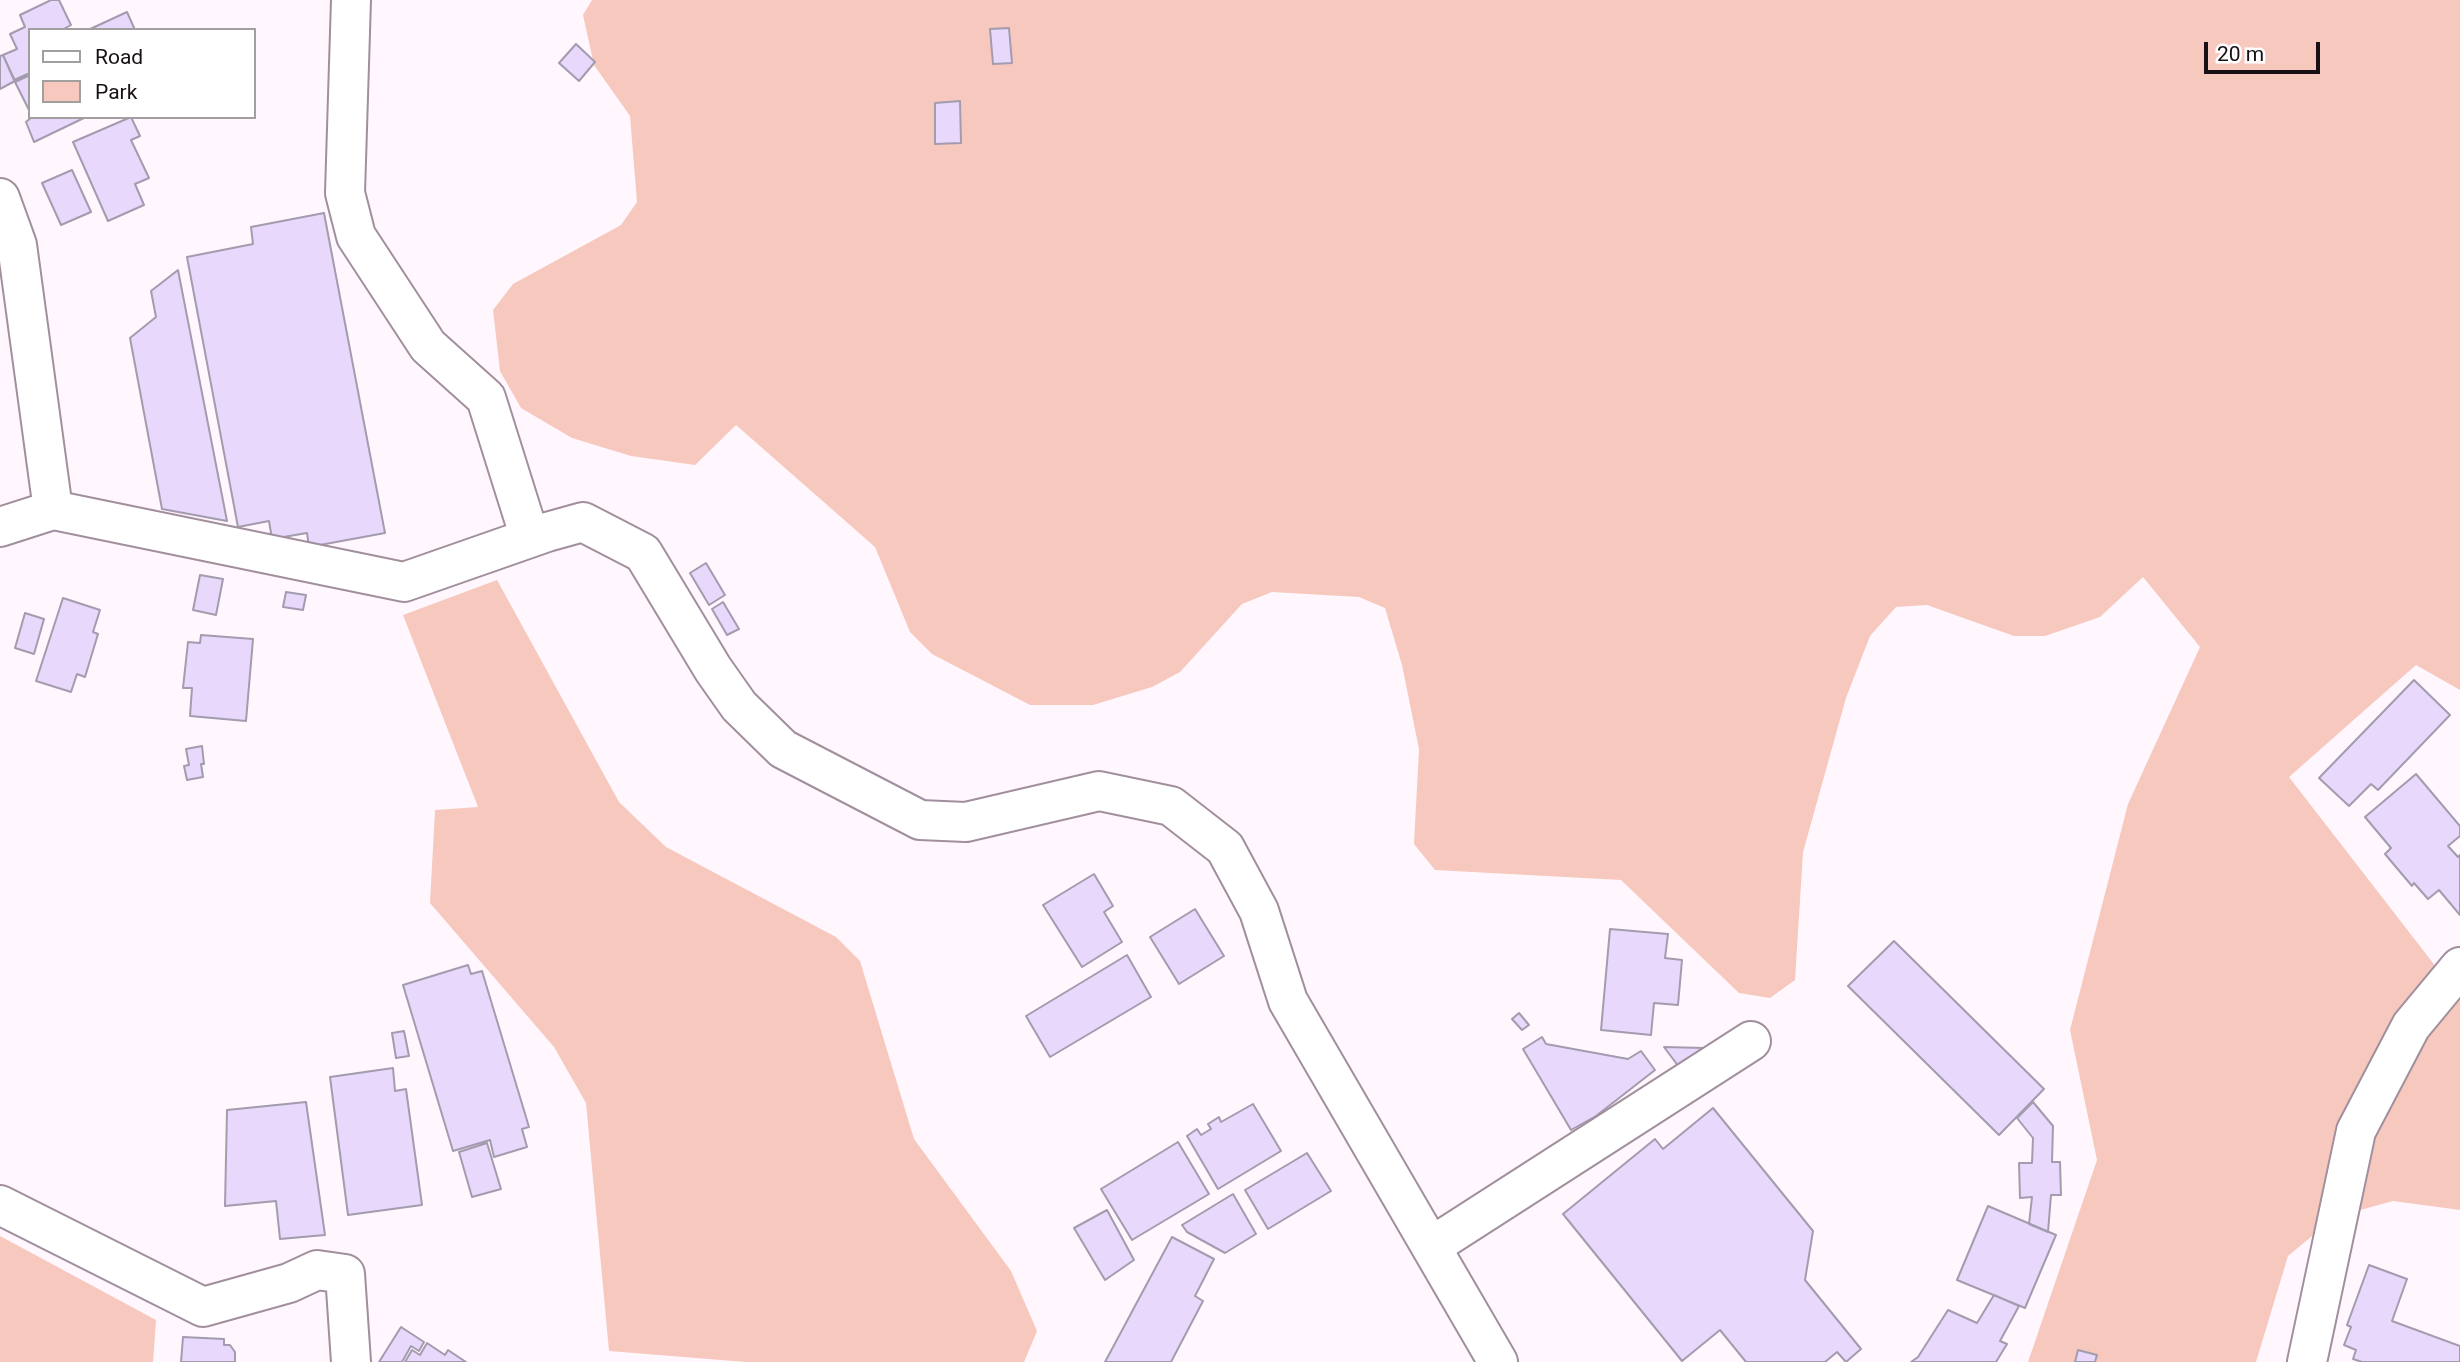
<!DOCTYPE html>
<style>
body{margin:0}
#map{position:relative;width:2460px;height:1362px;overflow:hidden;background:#fff7fd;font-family:Roboto,sans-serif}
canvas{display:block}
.legend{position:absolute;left:28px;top:28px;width:228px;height:91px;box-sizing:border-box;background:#fff;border:2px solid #a29fa1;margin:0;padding:9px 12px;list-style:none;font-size:21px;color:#171015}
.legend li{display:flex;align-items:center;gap:14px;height:35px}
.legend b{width:35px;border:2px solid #a29fa1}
.scale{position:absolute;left:2204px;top:42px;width:116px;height:32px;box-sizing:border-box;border:4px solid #171015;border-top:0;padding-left:9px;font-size:21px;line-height:24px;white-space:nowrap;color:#171015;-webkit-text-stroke:5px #fff;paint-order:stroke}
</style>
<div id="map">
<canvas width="2460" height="1362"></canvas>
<ul class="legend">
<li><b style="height:9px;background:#fff"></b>Road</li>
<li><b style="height:19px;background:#f7c8be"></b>Park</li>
</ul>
<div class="scale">20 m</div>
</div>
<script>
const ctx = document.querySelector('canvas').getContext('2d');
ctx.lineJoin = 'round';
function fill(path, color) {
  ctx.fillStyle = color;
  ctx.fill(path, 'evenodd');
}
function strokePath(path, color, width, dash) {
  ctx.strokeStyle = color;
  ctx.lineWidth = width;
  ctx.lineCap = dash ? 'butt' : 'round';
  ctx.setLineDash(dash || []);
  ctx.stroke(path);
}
const green = new Path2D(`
 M 592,0 L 2460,0 L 2460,690 L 2416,665 L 2289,777 L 2450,985 L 2460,978 L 2460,1210 L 2393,1201 L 2335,1217 L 2288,1256 L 2256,1362 L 2028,1362 L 2097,1160 L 2070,1030 L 2128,804 L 2200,647 L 2143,577 L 2100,617 L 2045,636 L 2014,636 L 1927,605 L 1896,607 L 1870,636 L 1846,698 L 1803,852 L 1795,980 L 1770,998 L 1739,993 L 1621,880 L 1435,870 L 1414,844 L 1419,749 L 1402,665 L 1385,608 L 1359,597 L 1272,592 L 1242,604 L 1180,672 L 1152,687 L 1093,705 L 1030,705 L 932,654 L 910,632 L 875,547 L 736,425 L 695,465 L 631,456 L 572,438 L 521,408 L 500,371 L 493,310 L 513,284 L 621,225 L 637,202 L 630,116 L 594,65 L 583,15 Z
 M 497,580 L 619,802 L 666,847 L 836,937 L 860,961 L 914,1139 L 1011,1271 L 1037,1331 L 1024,1362 L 746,1362 L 609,1351 L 586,1103 L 554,1047 L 430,903 L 435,810 L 478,807 L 403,615 Z
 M 0,1236 L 156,1320 L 153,1362 L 0,1362 Z`);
const building = new Path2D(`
 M 51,0 L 59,0 L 71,25 L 62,30 L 30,30 L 30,73 L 14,80 L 3,55 L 17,49 L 10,34 L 25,27 L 20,15 Z
 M 127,12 L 135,30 L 88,30 Z
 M 1009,28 L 1012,63 L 993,64 L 990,29 Z
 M 576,44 L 595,62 L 579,81 L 559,63 Z
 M 3,55 L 15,81 L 0,89 L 0,56 Z
 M 30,75 L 30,112 L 15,82 Z
 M 960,101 L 961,143 L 935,144 L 935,103 Z
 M 32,117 L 86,117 L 34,142 L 26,122 Z
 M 131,117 L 140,136 L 131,140 L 149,178 L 135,184 L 144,205 L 108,221 L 73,142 Z
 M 72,170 L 91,212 L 61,225 L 42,183 Z
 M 324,213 L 385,533 L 309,547 L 307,533 L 272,539 L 269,521 L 238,527 L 187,257 L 253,244 L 251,227 Z
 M 178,270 L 227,521 L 162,509 L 130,338 L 156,317 L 151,291 Z
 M 706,563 L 725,595 L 709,605 L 690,573 Z
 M 200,575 L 223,579 L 216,615 L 193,610 Z
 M 286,592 L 306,595 L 303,610 L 283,607 Z
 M 63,598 L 100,610 L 93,632 L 98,634 L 85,677 L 77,674 L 71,692 L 36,681 Z
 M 723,602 L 739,629 L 727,635 L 712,609 Z
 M 25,613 L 44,619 L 34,654 L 15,648 Z
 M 201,635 L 253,639 L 246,721 L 190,716 L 192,688 L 183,688 L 188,642 L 200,643 Z
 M 2414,680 L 2450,715 L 2378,790 L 2371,784 L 2349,806 L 2319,778 Z
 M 202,746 L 204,764 L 201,764 L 203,777 L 187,780 L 184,766 L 189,765 L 186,749 Z
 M 2416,774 L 2460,826 L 2460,836 L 2448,846 L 2458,857 L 2460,855 L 2460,915 L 2439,890 L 2428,899 L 2414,883 L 2412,886 L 2385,854 L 2391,848 L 2365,817 Z
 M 1094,874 L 1113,906 L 1104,912 L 1122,942 L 1082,967 L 1043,905 Z
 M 1195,909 L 1224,956 L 1179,984 L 1150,937 Z
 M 1610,929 L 1668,934 L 1665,958 L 1682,960 L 1678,1005 L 1654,1003 L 1651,1035 L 1601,1030 Z
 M 1894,941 L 2044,1089 L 1999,1135 L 1848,986 Z
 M 1127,955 L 1151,997 L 1050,1057 L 1026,1016 Z
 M 468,965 L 471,974 L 482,971 L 529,1127 L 522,1129 L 527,1147 L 494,1157 L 490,1140 L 453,1151 L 403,985 Z
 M 1519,1013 L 1529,1025 L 1522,1030 L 1512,1019 Z
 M 404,1031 L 409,1056 L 396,1058 L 392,1033 Z
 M 1542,1037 L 1546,1044 L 1628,1059 L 1641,1051 L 1655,1070 L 1596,1116 L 1571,1130 L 1523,1049 Z
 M 1664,1047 L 1704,1048 L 1679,1067 Z
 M 393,1068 L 395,1091 L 406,1089 L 422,1205 L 348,1215 L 330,1077 Z
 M 306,1102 L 325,1235 L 280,1239 L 276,1201 L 225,1206 L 227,1110 Z
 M 2033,1102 L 2053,1126 L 2052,1162 L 2060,1162 L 2061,1195 L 2051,1195 L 2048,1232 L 2029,1224 L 2032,1197 L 2020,1198 L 2019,1163 L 2032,1163 L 2033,1138 L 2017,1118 Z
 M 1253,1104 L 1281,1151 L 1218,1189 L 1187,1136 L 1197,1129 L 1201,1135 L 1211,1129 L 1208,1124 L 1219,1117 L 1221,1122 Z
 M 1713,1108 L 1813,1231 L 1805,1280 L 1861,1349 L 1846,1362 L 1837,1352 L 1825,1362 L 1746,1362 L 1720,1330 L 1682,1361 L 1563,1214 L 1655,1139 L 1663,1149 Z
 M 1178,1142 L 1209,1194 L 1132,1240 L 1101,1189 Z
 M 487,1143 L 501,1189 L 472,1197 L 459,1152 Z
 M 1307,1153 L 1331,1191 L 1268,1229 L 1245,1190 Z
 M 1233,1194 L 1256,1234 L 1225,1253 L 1187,1232 L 1182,1225 Z
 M 1988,1206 L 2056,1235 L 2025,1308 L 1957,1280 Z
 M 1107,1210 L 1134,1260 L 1105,1280 L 1074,1228 Z
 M 1172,1237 L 1214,1259 L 1195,1296 L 1203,1301 L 1171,1362 L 1105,1362 Z
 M 2369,1265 L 2407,1279 L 2392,1321 L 2460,1346 L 2460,1362 L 2362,1362 L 2353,1359 L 2356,1350 L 2344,1345 L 2351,1327 L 2347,1325 Z
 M 1994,1295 L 2019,1306 L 2000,1341 L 2007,1344 L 1996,1362 L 1911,1362 L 1918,1357 L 1948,1310 L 1977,1323 Z
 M 401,1327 L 424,1342 L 419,1351 L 411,1346 L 402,1362 L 379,1362 Z
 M 183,1337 L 224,1339 L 224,1345 L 230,1345 L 235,1352 L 235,1362 L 181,1362 Z
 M 427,1343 L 445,1355 L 448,1350 L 466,1362 L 405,1362 L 412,1350 L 420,1355 Z
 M 2078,1350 L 2097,1355 L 2095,1362 L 2075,1362 Z`);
const minor = new Path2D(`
 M 351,0 L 345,193 L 356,236 L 428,346 L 486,398 L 530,538
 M 0,198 L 17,245 L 53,510
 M 0,527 L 53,510 L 404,582 L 547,532 L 583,522 L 643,553 L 713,669 L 739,706 L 783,749 L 920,820 L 966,822 L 1099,791 L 1171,806 L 1225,848 L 1259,911 L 1288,1001 L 1498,1362
 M 0,1205 L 203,1307 L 289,1283 L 317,1270 L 345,1274 L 351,1362
 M 1432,1246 L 1751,1041
 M 2307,1362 L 2356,1131 L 2411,1026 L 2460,967`);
fill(green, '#f7c8be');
fill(building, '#e7d8fc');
strokePath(building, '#a39bae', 2);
strokePath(minor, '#a18f9d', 42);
strokePath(minor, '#fff', 38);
</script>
